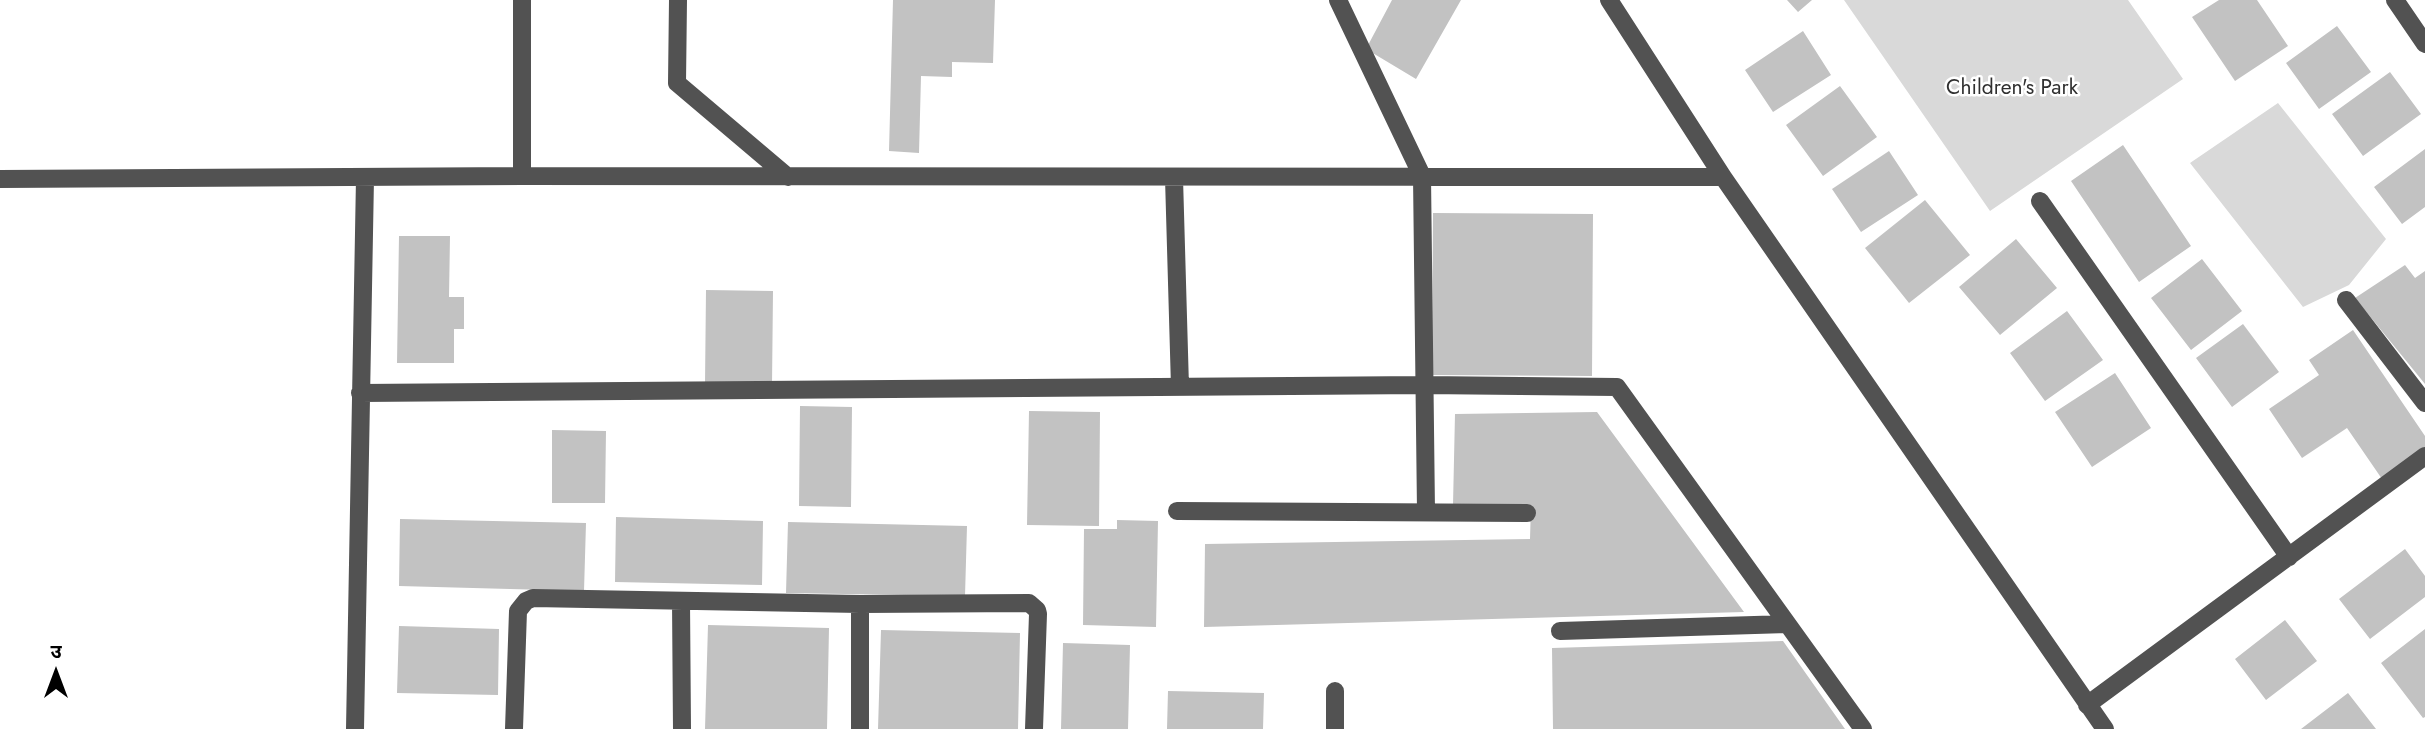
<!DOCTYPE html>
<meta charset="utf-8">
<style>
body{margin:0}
#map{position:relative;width:2425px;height:729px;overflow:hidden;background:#fff;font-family:Jost,"Noto Sans Devanagari",sans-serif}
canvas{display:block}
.north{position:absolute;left:21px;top:638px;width:70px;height:70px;-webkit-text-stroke:5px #fff;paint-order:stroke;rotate:0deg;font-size:19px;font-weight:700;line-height:28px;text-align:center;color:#000}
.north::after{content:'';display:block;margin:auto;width:24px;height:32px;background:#000;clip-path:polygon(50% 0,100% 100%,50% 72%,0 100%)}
</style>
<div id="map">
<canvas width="2425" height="729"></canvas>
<div class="north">उ</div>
</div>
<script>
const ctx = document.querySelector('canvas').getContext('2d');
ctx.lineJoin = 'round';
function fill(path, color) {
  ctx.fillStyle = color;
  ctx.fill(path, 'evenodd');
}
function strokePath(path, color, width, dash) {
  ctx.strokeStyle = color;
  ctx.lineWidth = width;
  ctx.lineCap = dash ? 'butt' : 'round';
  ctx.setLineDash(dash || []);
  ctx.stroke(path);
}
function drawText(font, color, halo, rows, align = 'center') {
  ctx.font = font + ' Jost,sans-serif';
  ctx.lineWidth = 5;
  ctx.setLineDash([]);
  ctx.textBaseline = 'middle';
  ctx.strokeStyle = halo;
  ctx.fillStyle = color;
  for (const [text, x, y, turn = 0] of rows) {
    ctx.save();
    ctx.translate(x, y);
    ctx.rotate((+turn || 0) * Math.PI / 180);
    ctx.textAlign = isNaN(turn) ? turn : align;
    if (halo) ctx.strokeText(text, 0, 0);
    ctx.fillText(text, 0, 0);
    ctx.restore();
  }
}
const green = new Path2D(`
 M 1844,0 L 2128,0 L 2183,79 L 1990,211 Z
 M 2278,103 L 2386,239 L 2349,285 L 2303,307 L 2190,163 Z`);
const building = new Path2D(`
 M 893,0 L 995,0 L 993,63 L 952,62 L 952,77 L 921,76 L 919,153 L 889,151 Z
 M 1392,0 L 1461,0 L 1416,79 L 1366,49 Z
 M 1787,0 L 1812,0 L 1798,12 Z
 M 2219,0 L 2257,0 L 2288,46 L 2235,81 L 2192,17 Z
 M 2337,26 L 2371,72 L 2319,109 L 2286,63 Z
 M 1803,31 L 1831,75 L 1773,112 L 1745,70 Z
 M 2390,72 L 2421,114 L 2363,156 L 2332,114 Z
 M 1840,86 L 1877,137 L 1823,176 L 1786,125 Z
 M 2123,145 L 2191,246 L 2139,282 L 2071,181 Z
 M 2425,149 L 2425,207 L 2402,224 L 2374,187 Z
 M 1889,151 L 1918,195 L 1861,232 L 1832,189 Z
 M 1925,200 L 1970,255 L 1909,303 L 1865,248 Z
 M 1433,213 L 1593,214 L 1592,376 L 1432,375 Z
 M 399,236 L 450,236 L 449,297 L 464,297 L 464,329 L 454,329 L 454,363 L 397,363 Z
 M 2016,239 L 2057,288 L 2000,335 L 1959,287 Z
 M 2202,259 L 2242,311 L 2191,350 L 2151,298 Z
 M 2405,265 L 2415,278 L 2425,271 L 2425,384 L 2355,298 Z
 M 706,290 L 773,291 L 772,385 L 705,384 Z
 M 2067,311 L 2103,360 L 2045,401 L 2010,353 Z
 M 2243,324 L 2279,372 L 2232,407 L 2196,358 Z
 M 2353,330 L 2425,436 L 2425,450 L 2382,479 L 2347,428 L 2302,458 L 2269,409 L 2319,375 L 2309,360 Z
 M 2115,373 L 2151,428 L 2092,467 L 2055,412 Z
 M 800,406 L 852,407 L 851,507 L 799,506 Z
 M 1029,411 L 1100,412 L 1099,526 L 1027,525 Z
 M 1597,412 L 1744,612 L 1204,627 L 1205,544 L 1530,539 L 1531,505 L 1453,505 L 1455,414 Z
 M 552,430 L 606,431 L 605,503 L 552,503 Z
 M 616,517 L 763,521 L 762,585 L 615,582 Z
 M 400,519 L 586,523 L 584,591 L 399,586 Z
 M 1117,520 L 1158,521 L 1156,627 L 1083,625 L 1084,529 L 1117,529 Z
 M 788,522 L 967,526 L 965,596 L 786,593 Z
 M 2405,549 L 2425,576 L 2425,597 L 2370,639 L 2339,599 Z
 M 2285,620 L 2317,661 L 2266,700 L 2235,659 Z
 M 708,625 L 829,628 L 827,729 L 705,729 Z
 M 399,626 L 499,629 L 498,695 L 397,693 Z
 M 2425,629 L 2425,717 L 2423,718 L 2381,663 Z
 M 881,630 L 1020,633 L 1018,729 L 878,729 Z
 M 1783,641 L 1845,729 L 1553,729 L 1552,648 Z
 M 1063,643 L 1130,645 L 1128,729 L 1061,729 Z
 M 1168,691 L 1264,693 L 1263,729 L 1167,729 Z
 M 2348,693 L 2376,729 L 2301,729 Z`);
const minor = new Path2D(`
 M 522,0 L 522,176
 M 678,0 L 677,83 L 788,177
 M 1338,0 L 1422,176 L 1426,512
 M 1609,0 L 1723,177 L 2105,729
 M 2395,0 L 2425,44
 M 1174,178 L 1180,387
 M 0,179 L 522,176 L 1723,177
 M 2040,201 L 2289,557
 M 2346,300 L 2425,403
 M 360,393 L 1424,385 L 1617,387 L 1863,729
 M 1177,511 L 1527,513
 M 681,601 L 682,729
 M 1560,631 L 1787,624
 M 1335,691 L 1335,729
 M 2087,705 L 2425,456
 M 355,729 L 365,178
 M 514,729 L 518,611 L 526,601 L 533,598 L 860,604 L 1029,603 L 1037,610 L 1038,614 L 1034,729
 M 860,729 L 860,604`);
const parkNames = [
 ["Children's Park",2012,89]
];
fill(green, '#d9d9d9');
fill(building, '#c2c2c2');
strokePath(minor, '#525252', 18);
drawText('21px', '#303030', '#fff', parkNames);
</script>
